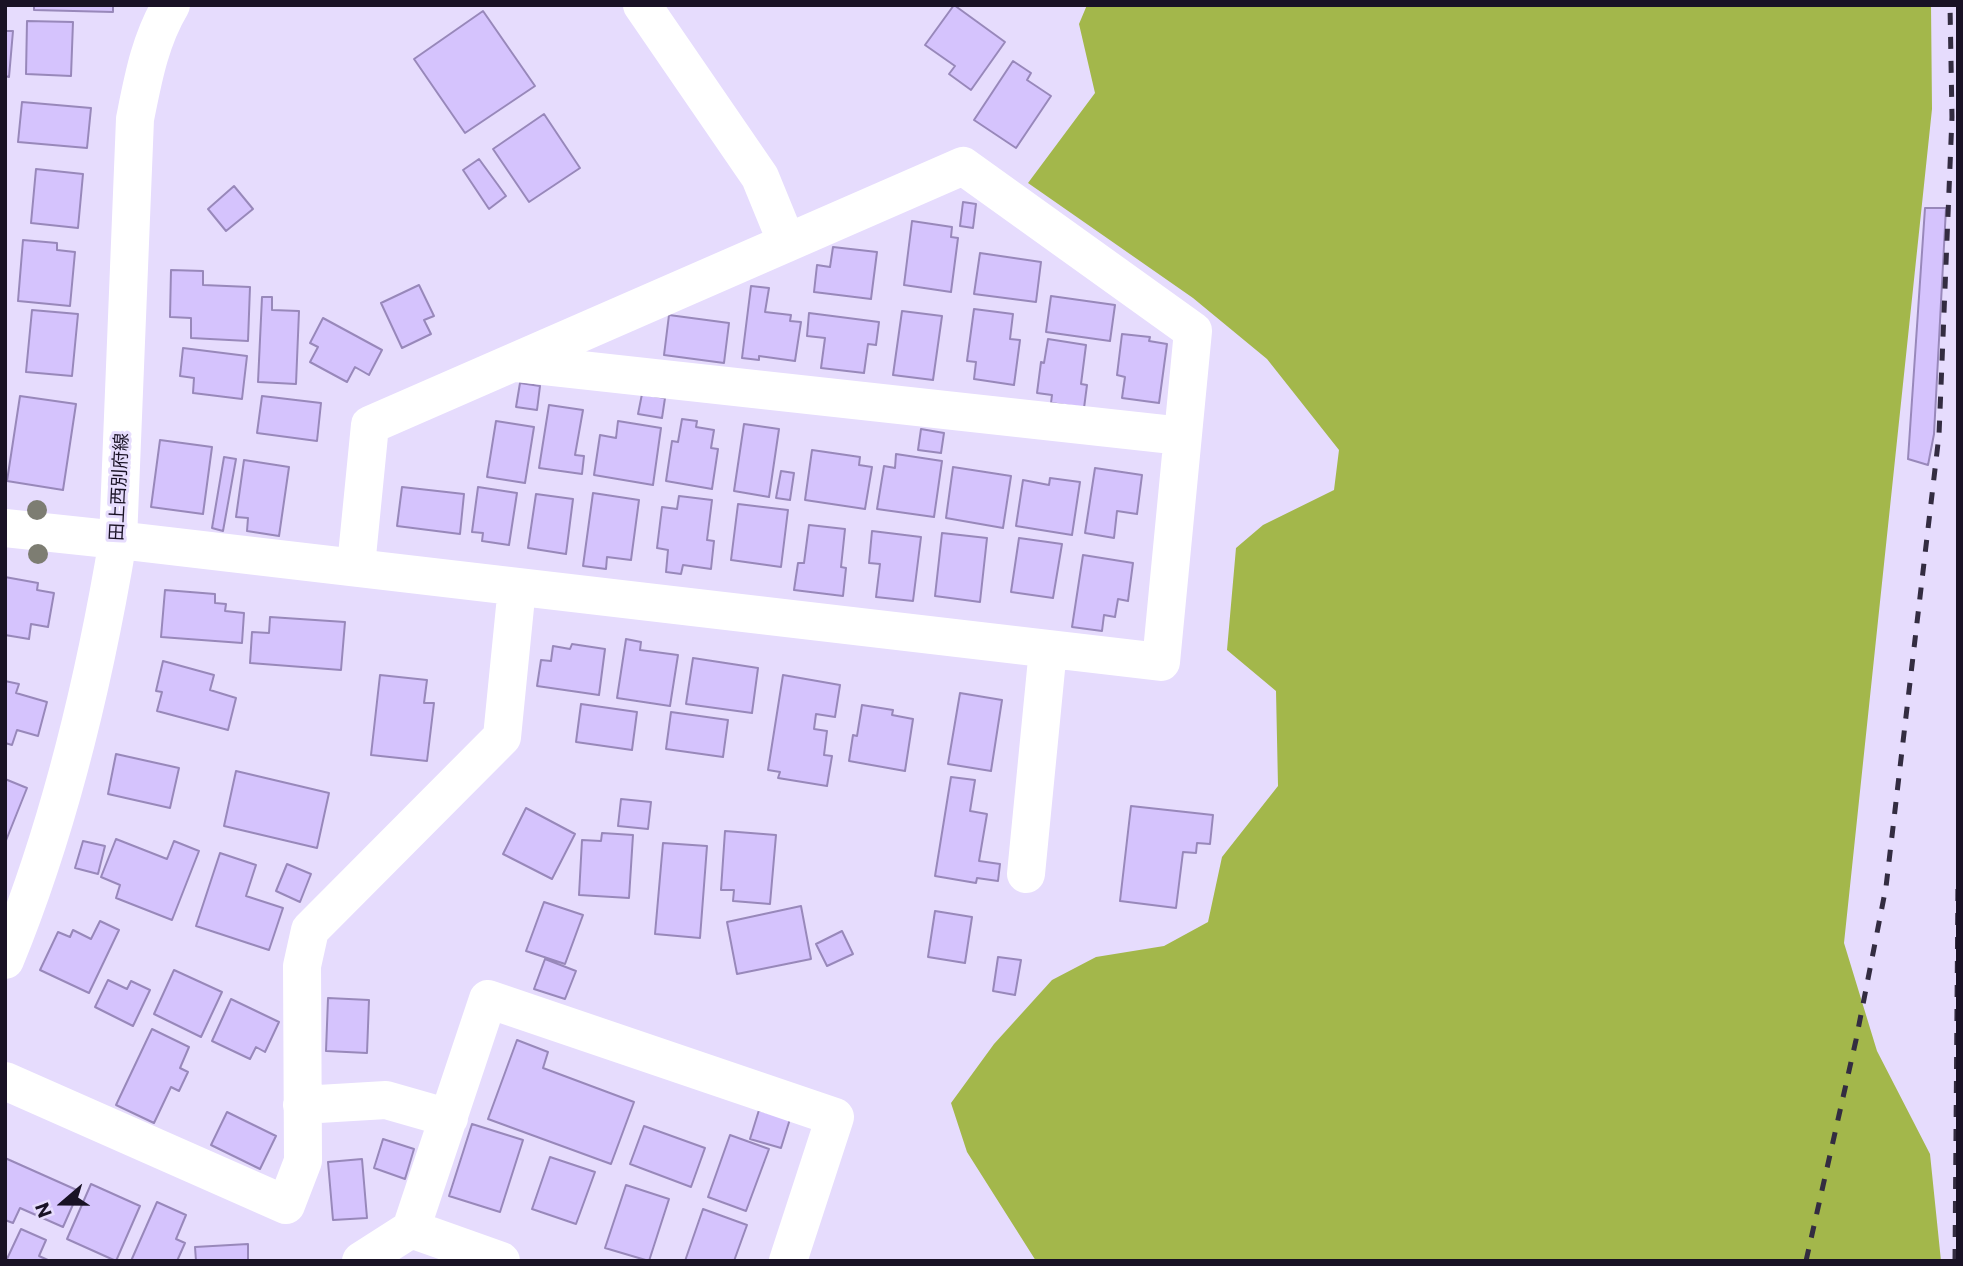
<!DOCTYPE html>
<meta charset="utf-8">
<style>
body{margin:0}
#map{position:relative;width:1963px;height:1266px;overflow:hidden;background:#e6dcfd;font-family:Commissioner,sans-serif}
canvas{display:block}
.frame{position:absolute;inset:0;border:7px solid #191225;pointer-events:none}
.north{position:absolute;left:28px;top:1168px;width:70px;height:70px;-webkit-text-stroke:5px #e6dcfd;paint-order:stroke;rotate:250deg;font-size:19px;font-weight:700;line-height:28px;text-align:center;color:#191225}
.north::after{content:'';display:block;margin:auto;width:24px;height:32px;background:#191225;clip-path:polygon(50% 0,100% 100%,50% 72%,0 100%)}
</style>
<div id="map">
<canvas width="1963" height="1266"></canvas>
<div class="frame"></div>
<div class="north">N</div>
</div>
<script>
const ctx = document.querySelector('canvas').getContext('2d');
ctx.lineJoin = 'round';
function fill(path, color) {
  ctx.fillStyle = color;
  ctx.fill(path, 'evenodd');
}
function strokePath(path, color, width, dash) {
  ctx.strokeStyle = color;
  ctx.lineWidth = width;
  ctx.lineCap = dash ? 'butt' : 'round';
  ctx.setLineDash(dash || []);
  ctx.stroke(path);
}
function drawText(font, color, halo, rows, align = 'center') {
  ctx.font = font + ' Commissioner,"Noto Sans JP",sans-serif';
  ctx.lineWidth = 6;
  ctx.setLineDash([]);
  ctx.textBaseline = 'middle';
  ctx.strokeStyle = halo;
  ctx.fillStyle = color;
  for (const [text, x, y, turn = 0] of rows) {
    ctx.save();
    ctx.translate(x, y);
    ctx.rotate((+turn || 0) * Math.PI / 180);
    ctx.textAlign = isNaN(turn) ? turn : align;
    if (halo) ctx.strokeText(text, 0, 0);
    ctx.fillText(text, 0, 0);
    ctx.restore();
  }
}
const forest = new Path2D(`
 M 1087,5 L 1931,5 L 1932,109 L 1844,943 L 1877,1051 L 1930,1154 L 1941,1261 L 1036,1261 L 967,1152 L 951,1103 L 994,1044 L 1052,980 L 1096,957 L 1164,946 L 1208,922 L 1222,857 L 1278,786 L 1276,691 L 1227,650 L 1236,548 L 1263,525 L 1334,490 L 1339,450 L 1267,359 L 1193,298 L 1028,183 L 1095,93 L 1079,24 Z`);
const building = new Path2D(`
 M 34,5 L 113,5 L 113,12 L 34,10 Z
 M 954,5 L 1005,42 L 971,90 L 949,74 L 955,66 L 925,45 Z
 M 483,11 L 535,86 L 465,133 L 414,59 Z
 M 27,21 L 73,22 L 71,76 L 26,74 Z
 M 5,31 L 13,31 L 9,77 L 5,76 Z
 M 1013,61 L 1031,73 L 1027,80 L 1051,96 L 1016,148 L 974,120 Z
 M 22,102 L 91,108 L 87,148 L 18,142 Z
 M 544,114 L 580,168 L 529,202 L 493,149 Z
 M 479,159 L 506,196 L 489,209 L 463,170 Z
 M 36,169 L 83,174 L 78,228 L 31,223 Z
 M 234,186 L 253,209 L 226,231 L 208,209 Z
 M 963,202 L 976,204 L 973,228 L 960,226 Z
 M 1925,208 L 1946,208 L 1934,434 L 1928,465 L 1908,459 Z
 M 912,221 L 952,227 L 951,237 L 958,238 L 951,292 L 904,285 Z
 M 23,240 L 57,243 L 57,250 L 75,252 L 70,306 L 18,301 Z
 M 833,247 L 877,252 L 871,299 L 814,292 L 817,265 L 830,267 Z
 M 980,253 L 1041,262 L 1036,302 L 974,294 Z
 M 171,270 L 203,271 L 203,285 L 250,287 L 248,341 L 191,338 L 191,318 L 170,317 Z
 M 419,285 L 434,316 L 424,320 L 431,334 L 402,348 L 381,303 Z
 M 751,286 L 769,288 L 765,312 L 791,315 L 790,321 L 801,322 L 795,361 L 759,356 L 759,360 L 742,358 Z
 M 1051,296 L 1115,305 L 1110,341 L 1046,332 Z
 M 262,297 L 272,297 L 272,310 L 299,311 L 296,384 L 258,382 Z
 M 974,309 L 1013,314 L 1010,339 L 1020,340 L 1014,385 L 974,379 L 976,362 L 967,361 Z
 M 32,310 L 78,314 L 72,376 L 26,372 Z
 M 902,311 L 942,316 L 933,380 L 893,375 Z
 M 809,313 L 879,322 L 876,345 L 868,344 L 864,373 L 821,368 L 825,338 L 807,336 Z
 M 669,315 L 729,323 L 724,363 L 664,355 Z
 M 323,318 L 382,350 L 369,375 L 355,367 L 347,382 L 310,362 L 318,347 L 310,343 Z
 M 1122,334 L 1150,337 L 1149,341 L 1167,344 L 1159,403 L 1122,398 L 1125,377 L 1117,375 Z
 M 1048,339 L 1086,345 L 1081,384 L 1087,385 L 1084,408 L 1051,403 L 1052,395 L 1037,393 L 1041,362 L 1044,363 Z
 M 183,348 L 247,356 L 242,399 L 193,393 L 194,378 L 180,376 Z
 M 520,383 L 540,386 L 537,410 L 516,407 Z
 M 642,394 L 665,398 L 662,418 L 638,414 Z
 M 20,396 L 76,404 L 63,490 L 7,481 Z
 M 262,396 L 321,403 L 317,441 L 257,433 Z
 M 549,405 L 583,410 L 575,455 L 584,456 L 582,474 L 539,468 Z
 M 682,419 L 697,421 L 696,427 L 714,430 L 711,448 L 718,449 L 712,489 L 666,481 L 672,441 L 678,442 Z
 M 496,421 L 534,427 L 525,483 L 487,477 Z
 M 618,421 L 661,428 L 653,485 L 594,475 L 600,435 L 616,438 Z
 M 744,424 L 779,429 L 769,497 L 734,491 Z
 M 921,429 L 944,433 L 941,453 L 918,450 Z
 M 160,440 L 212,447 L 203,514 L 151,507 Z
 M 812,450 L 860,457 L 859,465 L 872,467 L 865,509 L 805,500 Z
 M 896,454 L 942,461 L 934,517 L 877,509 L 884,466 L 895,468 Z
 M 224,457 L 236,459 L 223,531 L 212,528 Z
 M 244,460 L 289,467 L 279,536 L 247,531 L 248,518 L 236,517 Z
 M 953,467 L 1011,476 L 1003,528 L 946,518 Z
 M 1095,468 L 1142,475 L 1137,514 L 1117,511 L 1114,538 L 1085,533 Z
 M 781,471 L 794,473 L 790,500 L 776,498 Z
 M 1050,478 L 1080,482 L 1072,535 L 1016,526 L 1023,480 L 1049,485 Z
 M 402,487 L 464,494 L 460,534 L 397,526 Z
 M 478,487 L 517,493 L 509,545 L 482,541 L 483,533 L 472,532 Z
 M 593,493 L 639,500 L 631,560 L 607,557 L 606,569 L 583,566 Z
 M 536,494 L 573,499 L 566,554 L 528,548 Z
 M 679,496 L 712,500 L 707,540 L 714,541 L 711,569 L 683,565 L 681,574 L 666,572 L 668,550 L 657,548 L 662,507 L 677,509 Z
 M 738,504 L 788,510 L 781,567 L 731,560 Z
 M 809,525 L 845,529 L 841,567 L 846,568 L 843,596 L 794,590 L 798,563 L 804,563 Z
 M 872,531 L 921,537 L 913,601 L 876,597 L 880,564 L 869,563 Z
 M 942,533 L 987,538 L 980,602 L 935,596 Z
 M 1019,538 L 1062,544 L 1053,598 L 1011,592 Z
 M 1083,555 L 1133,563 L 1128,601 L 1118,599 L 1115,617 L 1104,615 L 1102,631 L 1072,627 Z
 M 5,577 L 38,583 L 37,590 L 54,593 L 48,627 L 31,624 L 29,639 L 5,635 Z
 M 165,590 L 215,594 L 215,603 L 226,604 L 225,611 L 244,613 L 242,643 L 161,637 Z
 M 270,617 L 345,622 L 341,670 L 250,663 L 252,632 L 269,633 Z
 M 626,639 L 641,642 L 640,650 L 678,655 L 670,706 L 617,698 Z
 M 572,644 L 605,649 L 599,695 L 537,686 L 541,660 L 551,661 L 553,646 L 570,649 Z
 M 693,658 L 758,668 L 752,713 L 686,704 Z
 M 163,661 L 214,675 L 210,690 L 236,698 L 228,730 L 157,711 L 162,692 L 156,691 Z
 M 380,675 L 427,680 L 424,703 L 434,703 L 427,761 L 371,755 Z
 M 783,675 L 840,685 L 835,717 L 816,714 L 814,729 L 827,731 L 824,755 L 832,756 L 827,786 L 778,778 L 780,772 L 768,770 Z
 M 5,681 L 19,684 L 16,693 L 47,702 L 38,736 L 17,730 L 12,745 L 5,743 Z
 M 960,693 L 1002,700 L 991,771 L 948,764 Z
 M 581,704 L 637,712 L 632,750 L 576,742 Z
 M 862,705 L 893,710 L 892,715 L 913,719 L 905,771 L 849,761 L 853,735 L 857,736 Z
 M 671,712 L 728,720 L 723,757 L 666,749 Z
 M 116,754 L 179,768 L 170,808 L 108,794 Z
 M 236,771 L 329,793 L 317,848 L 224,826 Z
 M 951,777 L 975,780 L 970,811 L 987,814 L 979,861 L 1000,864 L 998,881 L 977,878 L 976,883 L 935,876 Z
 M 5,779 L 27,788 L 5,843 Z
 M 621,799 L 651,802 L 648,829 L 618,826 Z
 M 1131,806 L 1213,815 L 1210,844 L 1197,843 L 1196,853 L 1183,852 L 1176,908 L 1120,901 Z
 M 526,808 L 575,834 L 552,879 L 503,854 Z
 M 725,831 L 776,835 L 770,904 L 733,901 L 734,890 L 721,890 Z
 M 602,833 L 633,835 L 629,898 L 579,895 L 582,840 L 601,841 Z
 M 116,839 L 167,859 L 174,841 L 199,851 L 172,920 L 116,898 L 120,885 L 101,877 Z
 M 83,841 L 105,846 L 98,874 L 75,868 Z
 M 663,843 L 707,846 L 700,938 L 655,934 Z
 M 220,853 L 256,865 L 246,896 L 283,908 L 269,950 L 196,926 Z
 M 287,864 L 311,874 L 300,902 L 276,891 Z
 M 544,902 L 583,915 L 565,964 L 526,951 Z
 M 801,906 L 811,959 L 737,974 L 727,922 Z
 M 935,911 L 972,917 L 965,963 L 928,957 Z
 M 100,921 L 119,930 L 89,993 L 40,970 L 58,932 L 70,937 L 73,930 L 91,939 Z
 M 842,931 L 853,954 L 827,966 L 816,944 Z
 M 998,957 L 1021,960 L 1015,995 L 993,991 Z
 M 545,959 L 576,971 L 565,999 L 534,989 Z
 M 174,970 L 222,992 L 201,1037 L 154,1014 Z
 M 108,980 L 127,989 L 131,981 L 150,990 L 133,1026 L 95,1007 Z
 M 328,998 L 369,1000 L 367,1053 L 326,1051 Z
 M 231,999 L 279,1022 L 265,1052 L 256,1047 L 250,1059 L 212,1041 Z
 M 152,1029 L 189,1047 L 180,1068 L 188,1072 L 179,1091 L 171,1087 L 154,1123 L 116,1105 Z
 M 517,1040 L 548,1052 L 543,1068 L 634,1102 L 611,1164 L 488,1119 Z
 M 759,1110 L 790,1119 L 781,1148 L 750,1139 Z
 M 227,1112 L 276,1136 L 260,1169 L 211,1145 Z
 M 472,1124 L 523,1140 L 500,1212 L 449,1196 Z
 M 644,1126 L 705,1148 L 691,1187 L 630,1164 Z
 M 730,1135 L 769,1149 L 746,1211 L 708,1197 Z
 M 383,1139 L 414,1149 L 405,1179 L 374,1168 Z
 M 550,1157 L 595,1172 L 576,1224 L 532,1209 Z
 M 5,1158 L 79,1191 L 63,1227 L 20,1208 L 13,1223 L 5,1220 Z
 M 362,1159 L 367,1218 L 333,1220 L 328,1162 Z
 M 91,1184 L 140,1206 L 116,1261 L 67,1239 Z
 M 626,1185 L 669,1199 L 649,1261 L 605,1248 Z
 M 157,1202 L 186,1215 L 176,1239 L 185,1243 L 177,1261 L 131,1261 Z
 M 703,1209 L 747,1225 L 734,1261 L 685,1261 Z
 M 21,1229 L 46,1240 L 39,1256 L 50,1261 L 6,1261 Z
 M 248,1244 L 248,1261 L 196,1261 L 195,1247 Z`);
const minor = new Path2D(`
 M 642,5 L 760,177 L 787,243
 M 517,363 L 1182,436
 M 118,540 L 1161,662 L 1193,331 L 963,166 L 370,425 L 356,566
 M 1026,874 L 1048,649
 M 5,1081 L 286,1205 L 303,1161 L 302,966 L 310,930 L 502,737 L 517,587
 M 302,1105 L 386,1100 L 449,1118
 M 361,1261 L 411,1229
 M 501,1261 L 411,1229 L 488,999 L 835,1117 L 788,1261`);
const tertiary = new Path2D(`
 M 5,528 L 118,540
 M 5,960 C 60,826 94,683 118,540 L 135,119 C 143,79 150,40 171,5`);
const rail = new Path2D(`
 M 1806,1261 L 1856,1040 L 1886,887 L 1939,435 L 1952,117 L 1950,5
 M 1955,1261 L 1958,882`);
const trees = [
 [37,510],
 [38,554]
];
const streetNames = [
 ["田上西別府線",119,487,-87]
];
fill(forest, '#a3b74b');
fill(building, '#d5c3fd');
strokePath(building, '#9888ba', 2);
strokePath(minor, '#fff', 38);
strokePath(tertiary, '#fff', 38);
strokePath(rail, '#332c41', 5, [12, 12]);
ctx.fillStyle = '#7d7d72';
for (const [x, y] of trees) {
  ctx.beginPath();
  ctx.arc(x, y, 10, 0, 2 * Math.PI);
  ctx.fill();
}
drawText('18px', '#191225', '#e6dcfd', streetNames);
</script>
